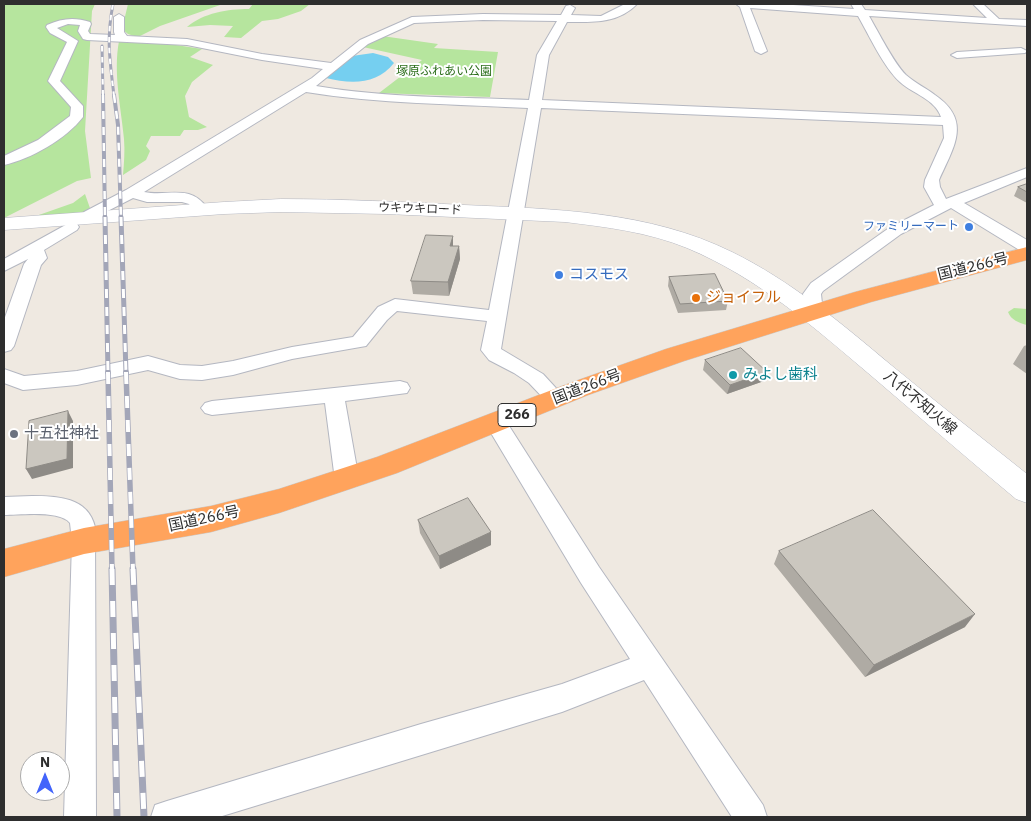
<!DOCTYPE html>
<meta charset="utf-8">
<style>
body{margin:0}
#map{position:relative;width:1031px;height:821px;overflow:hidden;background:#efe9e1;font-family:"IBM Plex Sans",sans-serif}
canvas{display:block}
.frame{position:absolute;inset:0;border:5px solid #2e2e2e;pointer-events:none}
.north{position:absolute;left:20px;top:751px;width:50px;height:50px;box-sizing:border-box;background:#fff;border:1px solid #ababab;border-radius:50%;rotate:0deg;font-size:14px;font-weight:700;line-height:20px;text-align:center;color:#2e2e2e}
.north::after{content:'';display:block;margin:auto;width:18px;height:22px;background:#4264fb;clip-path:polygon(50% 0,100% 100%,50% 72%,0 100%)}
</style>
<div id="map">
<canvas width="1031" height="821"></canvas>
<div class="frame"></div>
<div class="north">N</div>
</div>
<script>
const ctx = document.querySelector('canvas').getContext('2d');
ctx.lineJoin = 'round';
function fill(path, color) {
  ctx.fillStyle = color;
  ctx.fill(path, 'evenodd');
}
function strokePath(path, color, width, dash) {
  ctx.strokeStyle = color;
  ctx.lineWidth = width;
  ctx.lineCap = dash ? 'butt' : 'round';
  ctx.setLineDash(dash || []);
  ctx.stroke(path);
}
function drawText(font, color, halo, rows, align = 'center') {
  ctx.font = font + ' "IBM Plex Sans","Noto Sans JP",sans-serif';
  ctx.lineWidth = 4;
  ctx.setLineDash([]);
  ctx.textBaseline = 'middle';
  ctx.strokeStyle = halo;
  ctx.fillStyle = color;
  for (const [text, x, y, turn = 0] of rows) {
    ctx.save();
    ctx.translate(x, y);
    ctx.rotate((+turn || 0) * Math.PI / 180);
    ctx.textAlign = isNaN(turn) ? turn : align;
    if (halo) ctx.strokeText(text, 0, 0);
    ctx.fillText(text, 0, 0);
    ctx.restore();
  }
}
const green = new Path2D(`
 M 4,4 L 95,4 L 92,11 L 85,131 L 91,178 L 77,181 L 4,218 Z
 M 128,4 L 223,4 L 160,26 L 138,37 L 163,43 L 202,49 L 190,57 L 213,65 L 192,82 L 185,96 L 189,117 L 207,127 L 198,130 L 184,130 L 180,136 L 151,136 L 146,146 L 150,151 L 146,160 L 123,175 C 124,163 125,151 124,139 C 121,107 113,73 119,41 L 137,37 L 128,34 L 122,29 Z
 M 253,4 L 310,4 L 301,11 L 278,19 L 262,21 L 241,38 L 224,37 L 233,26 L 210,25 L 187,27 C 203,13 228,9 249,9 Z
 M 382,36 L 438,44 L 434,48 L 498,52 L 490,97 L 379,93 L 422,60 L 363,47 Z
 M 85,194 L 91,211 L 83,215 L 36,216 L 73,203 Z
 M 1014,308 L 1027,309 L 1027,325 C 1019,323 1011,320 1008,312 Z`);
const water = new Path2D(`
 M 373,53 L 388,57 L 394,63 C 377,85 351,84 326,78 L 352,56 Z`);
const street = new Path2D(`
 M 625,4 L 637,4 C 618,24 592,22 567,22 L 549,55 L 542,100 L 941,117 C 935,99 913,94 900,82 C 884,68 869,35 858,16 L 750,8 L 767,51 L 761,54 L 755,51 L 740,7 L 736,4 L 778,4 L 854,9 L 851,4 L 861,4 L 865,10 L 987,18 L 973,4 L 983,4 L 999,19 L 1027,20 L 1027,26 L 869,16 C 879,33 893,62 906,75 C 915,83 926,88 935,95 C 973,121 953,148 939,180 L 940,187 L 946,199 L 1027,168 L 1027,177 L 964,203 L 1027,240 L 1027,252 L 1021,251 L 951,208 L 901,234 L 823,291 L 821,294 L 823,313 L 821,317 L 814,319 L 807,317 L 805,313 L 803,294 L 811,283 L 889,228 L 934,205 L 924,187 L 925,180 L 944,138 L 943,125 L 541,108 L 501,349 L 543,374 L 566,399 L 563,404 L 556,406 L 549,404 L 529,383 L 514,373 L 489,360 L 481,350 L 487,321 L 397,311 L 387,320 L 366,346 L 292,359 L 233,375 L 202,380 L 180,379 L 148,370 L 77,385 L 23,390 L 4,383 L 4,369 L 24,376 L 77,371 L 148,356 L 180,365 L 202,366 L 233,361 L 292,347 L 353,337 L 378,307 L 395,299 L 489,310 L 528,108 C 454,104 379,104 306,92 L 144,192 C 169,197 190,183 208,209 L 206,212 L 194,212 L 189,204 L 182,202 L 147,202 L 133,198 L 90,220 L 84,218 L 82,215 L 84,212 L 126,190 L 312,78 L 323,69 L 262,60 L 187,45 L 87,40 L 83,39 L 78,31 L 80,25 L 68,24 L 57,28 L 78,41 L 60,81 L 83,106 L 83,117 C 66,139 31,159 4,165 L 4,156 L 38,140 L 70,116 L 71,107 L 48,81 L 67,42 L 50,33 L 46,27 L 47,25 C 62,18 75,17 90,22 L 91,24 L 88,31 L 90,34 L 115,35 L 114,32 L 114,17 L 119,14 L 124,17 L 124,32 L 127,36 L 187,39 L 262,54 L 331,63 L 360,40 L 412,17 L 483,14 L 561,15 L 566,6 L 570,5 L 575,8 L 571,15 L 601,16 ZM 483,20 L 557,21 L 537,55 L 529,100 C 458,97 386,98 316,86 L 368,44 L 414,23 Z
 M 1021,48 L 1027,51 L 1025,53 L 957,58 L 951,55 L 957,52 Z
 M 71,222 L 77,224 L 79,227 L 77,230 L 44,250 L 47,258 L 41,265 L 14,346 L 11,350 L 4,352 L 4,320 L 24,264 L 28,259 L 4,271 L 4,259 Z
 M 400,381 L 407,383 L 410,388 L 407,393 L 345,401 L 359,480 L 355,486 L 347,489 L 339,486 L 335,480 L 325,403 L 212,415 L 205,413 L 201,408 L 205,403 L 212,401 Z
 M 496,415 L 504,418 L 599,567 L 763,805 L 767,817 L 732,817 L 644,680 L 562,712 L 219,817 L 151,817 L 155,805 L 167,801 L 421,724 L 562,684 L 630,659 L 581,583 L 485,423 L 488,418 Z
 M 32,496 C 57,496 88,497 95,527 L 96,817 L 64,817 L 72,541 L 70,523 C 60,510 20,515 4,515 L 4,497 Z`);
const secondary = new Path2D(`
 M 281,199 C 342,199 403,202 464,205 C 555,209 649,211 732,252 C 791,281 841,323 891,365 C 936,402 982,438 1027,474 L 1027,503 L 1016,499 C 969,460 922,419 875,379 C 816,329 759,278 687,248 C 648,232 606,227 565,222 L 387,214 L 281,212 L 224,214 L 4,230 L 4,218 L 224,202 Z`);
const highway = new Path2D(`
 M 1027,247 L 1027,260 L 871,302 L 684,361 L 588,395 L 397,473 L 279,513 L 211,532 L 84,554 L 4,577 L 4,549 L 84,528 L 211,506 L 279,489 L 377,457 L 570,383 L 666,349 L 855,292 Z`);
const railFar4 = new Path2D(`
 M 113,4 C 106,40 110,61 114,96
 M 102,46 L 103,96`);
const railFar3 = new Path2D(`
 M 103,95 L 105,218
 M 114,95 L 118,125 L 121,218`);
const railFar2 = new Path2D(`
 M 105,217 L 108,373
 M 121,217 L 126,373`);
const railFar1 = new Path2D(`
 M 108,372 L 112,571
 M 126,372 L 133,571`);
const rail = new Path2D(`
 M 112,569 L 117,817
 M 133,569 L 144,817`);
const wall = new Path2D(`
 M 1027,184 L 1027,203 L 1014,196 L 1018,187 Z
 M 453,236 L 453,246 L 459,246 L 460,259 L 449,296 L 413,294 L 411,281 Z
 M 669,277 L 728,301 L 726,310 L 678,313 L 668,286 Z
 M 1027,345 L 1027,374 L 1013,364 L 1024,346 Z
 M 705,360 L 764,381 L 727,394 L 703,370 Z
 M 418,520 L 491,532 L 491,545 L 440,569 L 420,533 Z
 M 779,551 L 965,627 L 865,677 L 774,564 Z`);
const shadedWall = new Path2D(`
 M 453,236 L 453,249 L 450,246 Z
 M 459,246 L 460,259 L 449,296 L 448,282 Z
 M 767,372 L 764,381 L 727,394 L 730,385 Z
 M 68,411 L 73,421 L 73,468 L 32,479 L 26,469 Z
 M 491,532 L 491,545 L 440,569 L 439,556 Z
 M 975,614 L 965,627 L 865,677 L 874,665 Z`);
const building = new Path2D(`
 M 1027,184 L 1027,192 L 1018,187 Z
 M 426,235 L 453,236 L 450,246 L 459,246 L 448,282 L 411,281 Z
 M 715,274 L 728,301 L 680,304 L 669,277 Z
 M 741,348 L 767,372 L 730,385 L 705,360 Z
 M 68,411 L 67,459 L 26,469 L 29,421 Z
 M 468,498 L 491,532 L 439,556 L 418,520 Z
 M 873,510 L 975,614 L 874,665 L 779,551 Z`);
const markers = [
 [969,227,5,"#3f7fe0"],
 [559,275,5,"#3f7fe0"],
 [696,298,5,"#e8710a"],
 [733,375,5,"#0f9aa8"],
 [14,434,5,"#6b7280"]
];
const farParknames = [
 ["塚原ふれあい公園",444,72]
];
const farStreetnames = [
 ["ウキウキロード",420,209,2]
];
const farShopnames = [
 ["ファミリーマート",959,227]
];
const shields = [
 [517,415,38]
];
const shieldNames = [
 ["266",517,415]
];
const streetNames = [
 ["国道266号",973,267,-14],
 ["国道266号",587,387,-21],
 ["八代不知火線",920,403,40],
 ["国道266号",204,519,-12]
];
const shopNames = [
 ["コスモス",569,275]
];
const foodNames = [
 ["ジョイフル",706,298]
];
const cultureNames = [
 ["みよし歯科",743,375]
];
const worshipNames = [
 ["十五社神社",24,434]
];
fill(green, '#b6e59e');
fill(water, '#75cff0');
strokePath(street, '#b4b7c1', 2);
strokePath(secondary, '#b4b7c1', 1);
strokePath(highway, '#c9c9c9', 1);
fill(street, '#fff');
fill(secondary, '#fff');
fill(highway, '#ffa35c');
strokePath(railFar4, '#a3a6b8', 3);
strokePath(railFar3, '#a3a6b8', 4);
strokePath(railFar2, '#a3a6b8', 5);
strokePath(railFar1, '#a3a6b8', 5.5);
strokePath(rail, '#a3a6b8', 7);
strokePath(railFar4, '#fff', 2, [5.5]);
strokePath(railFar3, '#fff', 2.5, [8]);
strokePath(railFar2, '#fff', 3, [9]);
strokePath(railFar1, '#fff', 4, [12]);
strokePath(rail, '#fff', 5, [16]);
fill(wall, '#afaba4');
fill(shadedWall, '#8e8b86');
fill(building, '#cbc7bf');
strokePath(building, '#8e8b86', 1);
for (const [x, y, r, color] of markers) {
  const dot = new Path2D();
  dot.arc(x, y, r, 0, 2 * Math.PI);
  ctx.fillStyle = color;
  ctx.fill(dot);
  strokePath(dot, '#fff', 2);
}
drawText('12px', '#2c6e1b', '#fff', farParknames);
drawText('12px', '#2e2e2e', '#fff', farStreetnames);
drawText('12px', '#366cbe', '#fff', farShopnames, 'right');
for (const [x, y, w] of shields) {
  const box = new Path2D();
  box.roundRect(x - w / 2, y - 11.5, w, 23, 4);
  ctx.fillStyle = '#fff';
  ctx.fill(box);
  strokePath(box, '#2e2e2e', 1);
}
drawText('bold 14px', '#2e2e2e', null, shieldNames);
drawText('15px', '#2e2e2e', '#fff', streetNames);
drawText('15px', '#366cbe', '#fff', shopNames, 'left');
drawText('15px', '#c56008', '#fff', foodNames, 'left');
drawText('15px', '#0d838f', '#fff', cultureNames, 'left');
drawText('15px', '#5b616d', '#fff', worshipNames, 'left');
</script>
